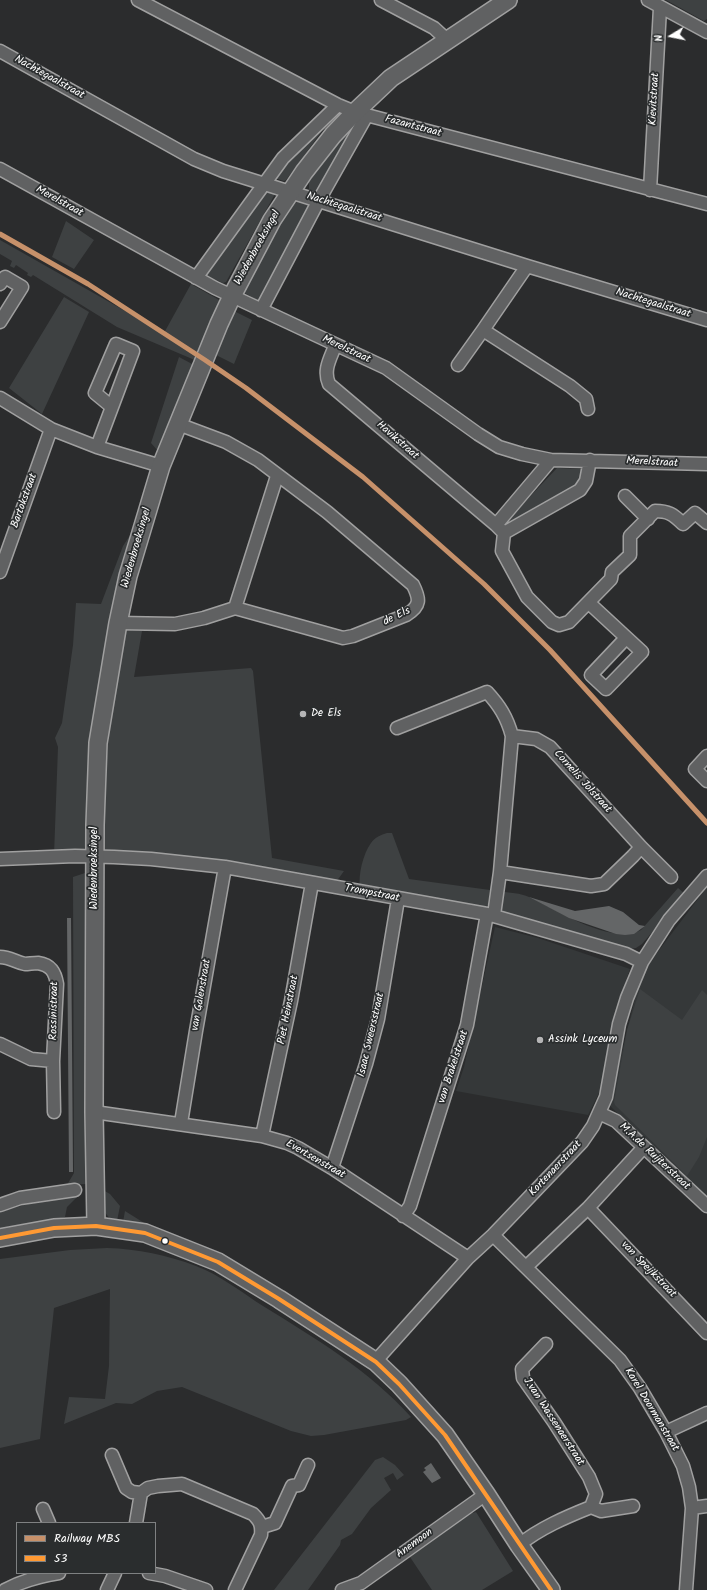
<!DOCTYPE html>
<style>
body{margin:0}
#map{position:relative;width:707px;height:1590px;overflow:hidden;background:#2b2c2d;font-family:Kalam,sans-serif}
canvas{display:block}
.legend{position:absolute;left:16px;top:1522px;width:140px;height:52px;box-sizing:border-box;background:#2a2d2e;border:1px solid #7f8182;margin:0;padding:5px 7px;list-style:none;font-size:12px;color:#fff}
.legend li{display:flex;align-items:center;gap:8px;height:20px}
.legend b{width:20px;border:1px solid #7f8182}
.north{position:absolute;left:651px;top:16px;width:40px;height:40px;-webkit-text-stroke:3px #2a2d2e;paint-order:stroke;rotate:260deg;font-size:11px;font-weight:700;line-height:16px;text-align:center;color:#fff}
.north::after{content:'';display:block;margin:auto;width:14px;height:18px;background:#fff;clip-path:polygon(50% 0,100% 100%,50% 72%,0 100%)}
</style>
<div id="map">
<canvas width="707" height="1590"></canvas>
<ul class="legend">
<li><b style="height:5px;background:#c7916a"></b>Railway MBS</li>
<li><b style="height:5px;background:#f93"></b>53</li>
</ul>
<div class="north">N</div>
</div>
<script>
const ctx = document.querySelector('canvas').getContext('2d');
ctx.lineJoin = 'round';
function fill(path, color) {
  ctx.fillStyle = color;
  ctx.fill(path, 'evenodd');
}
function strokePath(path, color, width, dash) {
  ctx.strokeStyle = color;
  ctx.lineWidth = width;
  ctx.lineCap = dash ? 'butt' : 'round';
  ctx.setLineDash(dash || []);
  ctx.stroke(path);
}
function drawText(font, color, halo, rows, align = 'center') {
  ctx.font = font + ' Kalam,sans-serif';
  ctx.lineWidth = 3.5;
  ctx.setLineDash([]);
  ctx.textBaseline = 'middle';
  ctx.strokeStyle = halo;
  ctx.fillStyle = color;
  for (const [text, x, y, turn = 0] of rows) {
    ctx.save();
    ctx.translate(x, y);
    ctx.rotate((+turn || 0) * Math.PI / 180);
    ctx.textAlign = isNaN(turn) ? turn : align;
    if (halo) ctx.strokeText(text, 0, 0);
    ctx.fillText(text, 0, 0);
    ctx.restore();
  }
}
const built = new Path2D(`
 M 707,887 L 707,1200 L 609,1105 L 641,974 Z
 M 495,927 L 538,938 L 630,969 L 615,1013 L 602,1087 L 588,1115 L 456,1091 L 464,1067 Z`);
const green = new Path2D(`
 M 666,0 L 707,0 L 707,19 L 704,21 Z
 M 333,116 L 286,180 L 284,181 L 274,178 L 315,128 Z
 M 357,124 L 319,194 L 314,194 L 309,190 L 309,180 L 353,125 Z
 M 264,190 L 275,194 L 226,282 L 223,283 L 204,274 Z
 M 297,202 L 313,207 L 263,302 L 257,300 L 243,292 L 268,241 L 293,203 Z
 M 66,221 L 94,240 L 74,269 L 52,257 Z
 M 0,240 L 164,333 L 191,284 L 221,301 L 222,302 L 197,361 L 117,327 L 33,275 L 31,277 L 27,275 L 28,273 L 16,265 L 14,268 L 10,266 L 12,261 L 0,254 Z
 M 64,297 L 89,312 L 42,414 L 9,388 Z
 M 234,311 L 252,320 L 234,364 L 216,355 Z
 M 179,357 L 194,365 L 193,373 L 158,451 L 151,443 Z
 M 557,468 L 582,469 L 583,470 L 581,482 L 507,527 L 504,524 Z
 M 138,523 L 109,632 L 101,676 L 92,733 L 85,846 L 84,851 L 54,855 L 58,747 L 55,738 L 62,723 L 73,645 L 76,603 L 101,604 L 123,546 Z
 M 125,630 L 142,631 L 134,677 L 251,668 L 253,671 L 272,858 L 344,871 L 339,878 L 333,884 L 103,852 L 102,850 L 104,793 L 112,696 Z
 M 387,833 L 392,833 L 409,879 L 490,890 L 488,905 L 483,908 L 360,888 C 358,875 363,854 371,843 C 375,837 381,835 387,833 Z
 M 85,873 L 86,880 L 86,1184 L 67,1185 L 74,1173 L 73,877 Z
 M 678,888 L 685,894 L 642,944 L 636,948 L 629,949 L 501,913 L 498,907 L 499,891 C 509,893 521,893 529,897 C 557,910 612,946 641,930 Z
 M 640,989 L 682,1020 L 702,990 L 707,995 L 707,1137 L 699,1157 L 687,1176 L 615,1105 L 614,1102 L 627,1030 Z
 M 103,1190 L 110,1194 L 120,1206 L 117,1221 L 111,1220 L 103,1210 Z
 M 78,1196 L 67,1207 L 65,1217 L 48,1222 L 0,1229 L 0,1212 L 28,1204 Z
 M 125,1211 L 149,1226 L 123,1222 Z
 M 107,1248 C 138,1249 167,1255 196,1266 C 220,1275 241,1292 263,1306 C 315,1338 370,1371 411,1417 L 406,1420 L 324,1435 L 311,1436 L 291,1431 L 182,1387 L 157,1391 L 132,1404 L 116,1403 L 64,1424 L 69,1397 L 105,1399 L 109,1366 L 110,1289 L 54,1308 L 40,1439 L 0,1448 L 0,1259 L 70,1250 Z
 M 383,1457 L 395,1465 L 404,1475 L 397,1480 L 393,1473 L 384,1478 L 391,1490 L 371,1508 L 352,1534 L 341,1540 L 340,1545 L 308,1590 L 274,1590 L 375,1460 Z
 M 476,1512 L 513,1571 L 482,1590 L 432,1590 L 408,1554 L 466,1515 Z`);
const water = new Path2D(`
 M 529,897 L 575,911 L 609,906 L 623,912 L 639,925 L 645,926 L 634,934 L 625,935 L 616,934 L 569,918 Z
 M 67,918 L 71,918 L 73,1172 L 69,1172 Z
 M 431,1463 L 441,1478 L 432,1483 L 423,1472 L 426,1470 L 424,1468 Z`);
const street = new Path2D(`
 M 138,0 L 338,105 L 355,112 L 707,204
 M 381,0 L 434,28 L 447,40
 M 648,0 L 707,32
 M 0,51 L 194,159 L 223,171 L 527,266 L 707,320
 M 0,169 L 215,288 L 386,368 L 478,434 L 499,447 L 522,454 L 551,460 L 707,464
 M 650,190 L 660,8
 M 196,278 L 283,158 L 338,105
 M 0,284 L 5,277 L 22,287 L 0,322
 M 261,310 L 319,200 L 367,115
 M 483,330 L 570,386 L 586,399 L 588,409
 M 335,346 C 330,359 323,370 329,384 L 496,525 L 504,533 L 580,490 L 586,481 L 590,460
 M 458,365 L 483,330 L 527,266
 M 0,398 L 51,429 L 97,447 L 161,466
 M 97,447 L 133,351 L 116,344 L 95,393 L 112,407
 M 625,496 L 648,519
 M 496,525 L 551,460
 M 504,533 L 502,551 L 527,597 L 552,622 L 559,625 L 569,622 L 611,579 L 612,572 L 630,555 L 630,536 L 655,511 C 668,511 673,514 683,524 L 695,513 L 707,523
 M 0,572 L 51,429
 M 589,603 L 642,652 L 606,689 L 591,675 L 626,638
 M 235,608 L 277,476
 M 118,623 L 175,624 L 204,618 L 235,608 L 343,638 L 353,636 L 406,615 C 421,606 420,599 413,585 L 327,512 L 258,460 L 226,442 L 178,424
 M 397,728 L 487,692 C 499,705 507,717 512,736 L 500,872 L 494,915
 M 512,736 L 536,739 L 550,747 L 641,847 L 671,877
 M 707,756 L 695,769 L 707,781
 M 0,859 L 75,856 L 114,857 L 151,859 L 225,867 L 487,914 L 626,954 L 642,962
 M 500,872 L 591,886 L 604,884 L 633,856 L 641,847
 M 0,957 C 10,957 15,962 25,964 C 29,964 33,963 38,963 C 51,965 55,972 57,984 L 53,1061 L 54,1112
 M 0,1044 L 31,1059 L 53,1061
 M 94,1112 L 262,1136 L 287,1143 L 298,1148 L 332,1168 L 468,1258
 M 599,1113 L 616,1121 L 707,1206
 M 181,1123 L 196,1031 L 225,867
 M 262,1136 L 291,1001 L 312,883
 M 332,1168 L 366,1064 L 378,1019 L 398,899
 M 0,1205 L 20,1198 L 75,1190
 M 588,1208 L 707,1333
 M 403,1216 L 410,1206 L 467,1025 L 487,914
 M 493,1235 L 620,1360 L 640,1388 L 666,1432 L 683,1466 L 689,1487 L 692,1508 L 686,1590
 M 526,1267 L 588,1208 L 644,1147
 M 546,1344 L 522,1369 L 523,1378 L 554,1422 L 589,1477 L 596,1494 L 591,1507
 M 376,1362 L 381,1355 L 468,1258 L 493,1235 L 582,1142 L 593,1126 L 606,1097 L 619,1024 L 627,998 L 642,962 L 669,920 L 707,876
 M 666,1432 L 707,1413
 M 112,1455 L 126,1488 L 132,1492 L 141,1493 L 148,1488 L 158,1486 L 182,1484 L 253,1514 C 260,1521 262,1525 261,1535 L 235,1590
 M 692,1508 L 707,1506
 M 43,1509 L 49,1523
 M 136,1523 L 141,1493
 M 262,1527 L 275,1523 L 292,1486 L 299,1485 L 308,1465
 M 519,1545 C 540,1528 566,1517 591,1507 L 601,1511 L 633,1506
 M 149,1573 L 165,1576 L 206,1590
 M 5,1590 C 22,1581 39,1576 59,1573
 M 107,1590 L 115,1573
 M 342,1590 L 361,1583 L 486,1494`);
const secondary = new Path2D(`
 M 96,1226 L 94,1112 L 95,825 L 98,743 L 118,623 L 128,576 L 161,466 L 219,324 L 232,296 L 272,220 L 304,172 L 333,135 L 355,112 L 391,78 L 508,0
 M 0,1238 L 54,1228 L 96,1226 L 145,1233 L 218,1262 L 279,1299 L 376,1362 L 399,1384 L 445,1435 L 486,1494 L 519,1545 L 551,1590`);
const bus1 = new Path2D(`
 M 0,1238 L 54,1228 L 96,1226 L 145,1233 L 218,1262 L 279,1299 L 376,1362 L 399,1384 L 445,1435 L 551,1590`);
const rail1 = new Path2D(`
 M 0,234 L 88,284 L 205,360 L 246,388 L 363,477 L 484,584 L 550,650 L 707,823`);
const markers = [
 [303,714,4,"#b5b5b6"],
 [540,1040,4,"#b5b5b6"],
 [165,1241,3.5,"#fff"]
];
const streetNames = [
 ["Nachtegaalstraat",49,78,29],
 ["Kievitstraat",655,99,-87],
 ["Fazantstraat",413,127,15],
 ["Merelstraat",59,202,29],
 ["Nachtegaalstraat",344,208,17],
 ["Wiedenbroeksingel",258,248,-61],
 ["Nachtegaalstraat",653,304,17],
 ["Merelstraat",346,350,25],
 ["Havikstraat",397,441,41],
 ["Merelstraat",652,463,3],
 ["Bartokstraat",25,501,-70],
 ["Wiedenbroeksingel",137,548,-74],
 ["de Els",397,617,-26],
 ["Cornelis Jolstraat",582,782,48],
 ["Wiedenbroeksingel",95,868,-90],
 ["Trompstraat",372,894,11],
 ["van Galenstraat",202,995,-80],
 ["Piet Heinstraat",289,1010,-79],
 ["Rossinistraat",55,1011,-89],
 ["Isaac Sweersstraat",372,1035,-77],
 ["van Brakelstraat",454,1067,-72],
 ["M.A.de Ruijterstraat",654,1157,43],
 ["Evertsenstraat",315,1160,30],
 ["Kortenaerstraat",556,1169,-47],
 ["van Speijkstraat",648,1270,46],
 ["Karel Doormanstraat",651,1410,59],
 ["J.van Wassenaerstraat",553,1422,57],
 ["Anemoon",415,1544,-36]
];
const poiNames = [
 ["De Els",311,714],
 ["Assink Lyceum",548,1040]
];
fill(built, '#353839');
fill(green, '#3e4142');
fill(water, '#646667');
strokePath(street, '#a0a0a0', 15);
strokePath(secondary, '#a0a0a0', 20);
strokePath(street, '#606162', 12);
strokePath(secondary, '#606162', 17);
strokePath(bus1, '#f93', 4);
strokePath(rail1, '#c7916a', 5);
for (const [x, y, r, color] of markers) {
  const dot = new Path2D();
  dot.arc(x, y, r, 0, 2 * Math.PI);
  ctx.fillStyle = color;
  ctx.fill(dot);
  strokePath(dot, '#2a2d2e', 1.5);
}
drawText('11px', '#fff', '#2a2d2e', streetNames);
drawText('11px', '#fff', '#2a2d2e', poiNames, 'left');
</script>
